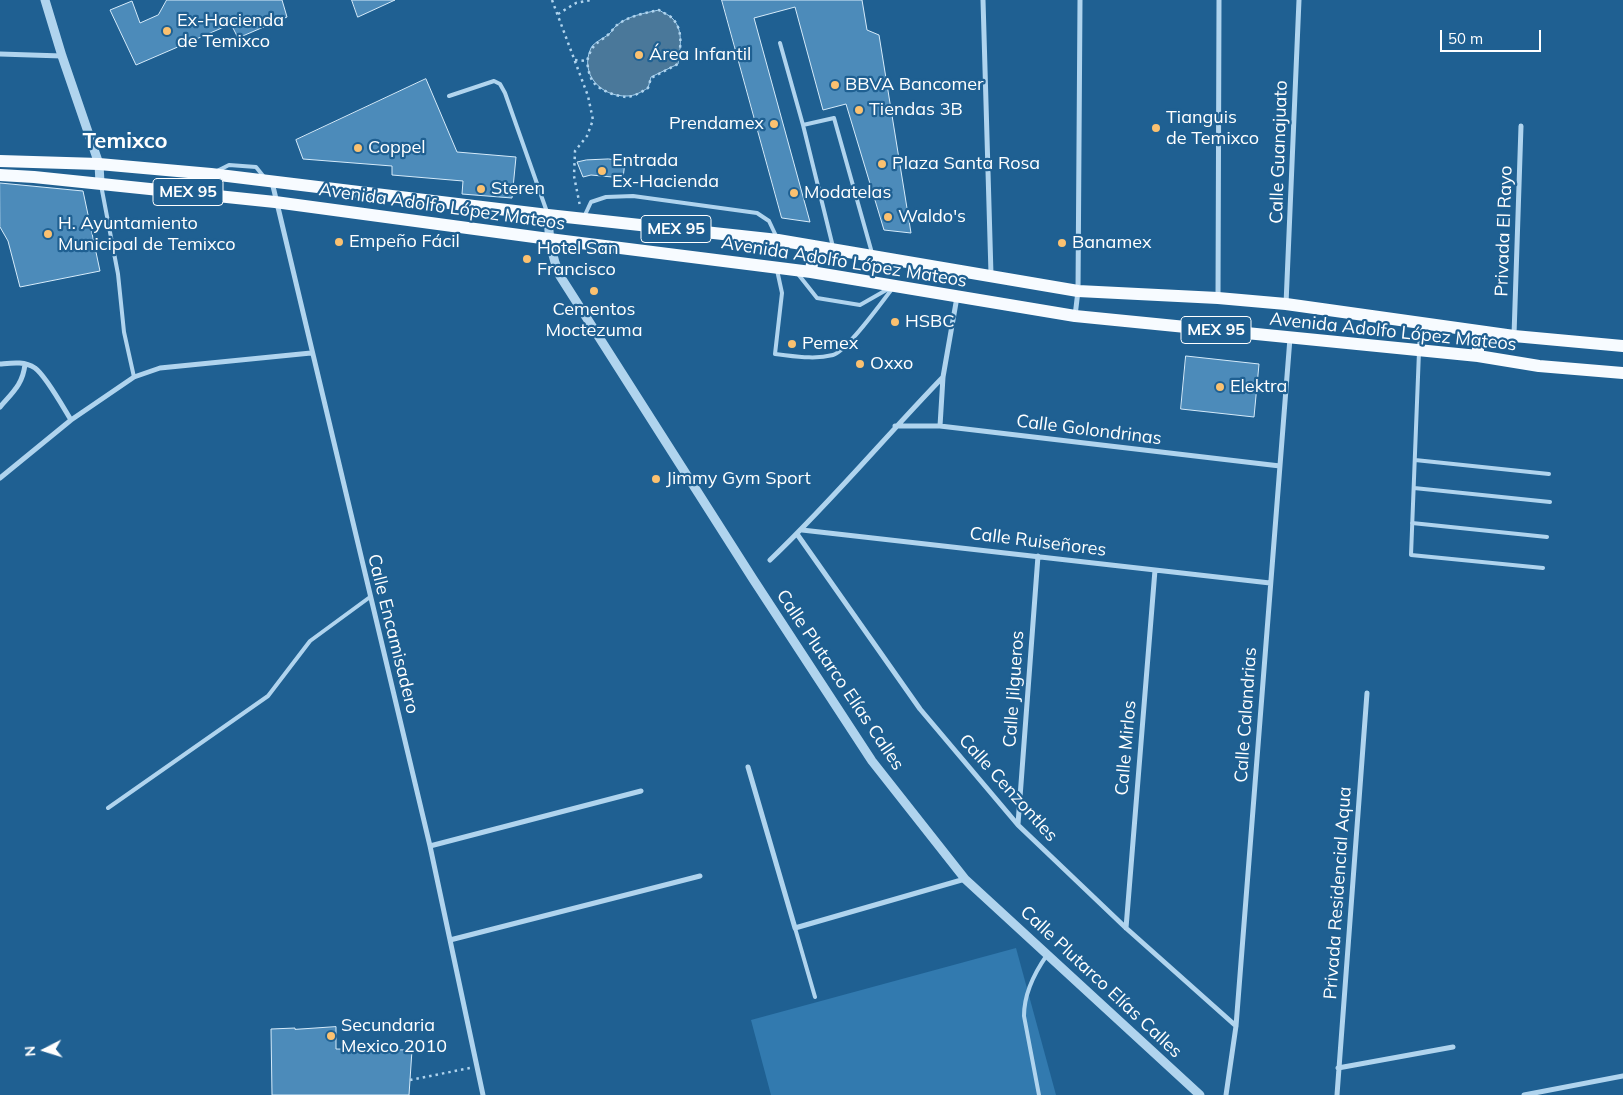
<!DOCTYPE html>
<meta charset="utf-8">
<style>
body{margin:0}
#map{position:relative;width:1623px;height:1095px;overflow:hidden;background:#1f6092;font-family:Mulish,sans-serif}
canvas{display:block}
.north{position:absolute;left:20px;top:1025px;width:50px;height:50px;-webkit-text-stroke:4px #1f6092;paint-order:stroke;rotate:265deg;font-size:14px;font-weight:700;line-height:20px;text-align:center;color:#fff}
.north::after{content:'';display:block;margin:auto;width:18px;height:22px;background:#fff;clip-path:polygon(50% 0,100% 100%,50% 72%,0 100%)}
.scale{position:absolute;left:1440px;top:30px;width:101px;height:22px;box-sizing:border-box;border:2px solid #fff;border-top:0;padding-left:6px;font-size:15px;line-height:18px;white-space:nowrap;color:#fff;-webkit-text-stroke:4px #1f6092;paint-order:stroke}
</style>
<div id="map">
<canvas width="1623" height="1095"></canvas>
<div class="north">N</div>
<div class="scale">50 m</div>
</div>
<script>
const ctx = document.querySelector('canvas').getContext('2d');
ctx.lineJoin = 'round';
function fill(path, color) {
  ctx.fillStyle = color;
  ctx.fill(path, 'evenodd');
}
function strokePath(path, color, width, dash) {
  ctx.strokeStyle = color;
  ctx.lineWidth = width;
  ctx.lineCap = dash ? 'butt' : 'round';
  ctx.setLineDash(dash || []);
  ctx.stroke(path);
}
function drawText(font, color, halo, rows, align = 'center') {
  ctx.font = font + ' Mulish,sans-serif';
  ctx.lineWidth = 4.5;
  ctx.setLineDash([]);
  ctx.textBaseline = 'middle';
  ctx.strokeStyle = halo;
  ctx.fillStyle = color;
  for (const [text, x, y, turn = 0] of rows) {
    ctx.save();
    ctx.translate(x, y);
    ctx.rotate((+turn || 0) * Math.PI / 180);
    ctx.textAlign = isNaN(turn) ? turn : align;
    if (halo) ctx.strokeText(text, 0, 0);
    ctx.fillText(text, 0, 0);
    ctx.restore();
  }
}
const green = new Path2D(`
 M 1016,948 L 1056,1095 L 771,1095 L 751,1020 Z`);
const water = new Path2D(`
 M 659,10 C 663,13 670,15 673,19 C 684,31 680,49 678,64 L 651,77 L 648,88 C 641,92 635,96 627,96 C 601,97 579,74 591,48 C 594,42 603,39 609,34 C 612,32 613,28 616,26 C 627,16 645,13 659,10 Z`);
const building = new Path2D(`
 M 167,0 L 282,0 L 287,17 L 238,38 L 231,24 L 136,65 L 110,10 L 132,1 L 140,23 L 158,15 Z
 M 352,0 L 395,0 L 358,17 Z
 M 722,0 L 862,0 L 867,30 L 879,35 L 911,233 L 884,230 L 846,104 L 823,110 L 795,7 L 754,18 L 810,222 L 782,218 Z
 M 426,79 L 457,152 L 516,157 L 512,198 L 462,194 L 463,181 L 392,175 L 392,166 L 303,159 L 296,140 Z
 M 609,159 L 625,162 L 623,178 L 591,175 L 583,177 L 577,162 L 586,160 Z
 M 0,183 L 83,191 L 100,271 L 20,287 L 8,241 L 0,227 Z
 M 1186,356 L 1259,364 L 1254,417 L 1181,409 Z
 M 336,1027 L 336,1049 L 412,1050 L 409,1095 L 272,1095 L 271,1029 L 295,1028 L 295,1029 Z`);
const path = new Path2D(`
 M 552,0 L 588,96 L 593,120 L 587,136 L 575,151 L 574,176 L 580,206
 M 558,14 L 576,3 L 591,0
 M 575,60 L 587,61 C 593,42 596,45 609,34 C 612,31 614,27 617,25 C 629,16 645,13 659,10 C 663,13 670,15 673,19 C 684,31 680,49 678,64 L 651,78 L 648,88 C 641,92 634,97 626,97 C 616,96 601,91 594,83 C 589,77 588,68 587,61
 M 410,1080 L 470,1068`);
const service = new Path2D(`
 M 780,43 L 803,125 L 833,247
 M 449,96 L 494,81 L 500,84 L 505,93 L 547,212
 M 803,125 L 834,118 L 872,253
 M 217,171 L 229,165 L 256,167 L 264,177
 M 101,185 L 118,274 L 124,332 L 134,377
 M 584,217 L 591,202 L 606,197 L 633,196 L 757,213 L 769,221 L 777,238
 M 777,270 L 782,293 L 775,354 C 794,356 814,360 833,355 C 847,351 881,303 892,289
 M 798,274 L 817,298 L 860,305 L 888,289
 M 1420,326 L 1411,555 L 1543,568
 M 1415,460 L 1549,474
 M 1414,488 L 1550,502
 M 1412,523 L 1547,537
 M 108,808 L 268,696 L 310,641 L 370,597
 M 795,928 L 815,997
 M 1039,1095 L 1024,1016 C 1024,994 1035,972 1047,955`);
const minor = new Path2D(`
 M 983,0 L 991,274
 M 0,54 L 62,56
 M 272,182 L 430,846 L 483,1095
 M 1218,297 L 1219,0
 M 1286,304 L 1299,0
 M 1075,316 L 1078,291 L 1080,0
 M 1514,335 L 1521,126
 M 0,364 C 12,363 24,361 35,368 C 46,376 63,407 71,420
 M 0,407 C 13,392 23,384 25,364
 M 895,426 L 940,426 L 1280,466
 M 940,426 L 943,377 L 957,297
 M 0,478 L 71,420 L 134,377 L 160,368 L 311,353
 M 802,530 L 1270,583
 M 797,534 L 920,709 L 1018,825 L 1126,928 L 1236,1026
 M 770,560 C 831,502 885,437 943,377
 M 748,767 L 795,928 L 965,879
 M 1018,824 L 1038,556
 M 430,846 L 641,791
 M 1126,928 L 1155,570
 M 450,940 L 700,876
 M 1338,1068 L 1453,1047
 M 1226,1095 L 1236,1026 L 1290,338
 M 1337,1095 L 1367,693
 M 1524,1095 L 1623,1076`);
const tertiary = new Path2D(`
 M 45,0 L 62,56 L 99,164 L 100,183
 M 548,215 C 549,239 551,254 560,276 L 753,579 L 872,761 L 965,879 L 1200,1095`);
const primary = new Path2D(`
 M 0,161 L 99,164 L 211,174 L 548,215 L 778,240 L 1078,291 L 1218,298 L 1286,304 L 1514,336 L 1623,346
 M 0,175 L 34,177 L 275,202 L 549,239 L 811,272 L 1075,316 L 1478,356 L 1539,366 L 1623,373
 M 811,272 L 814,246
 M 1478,331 L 1478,356`);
const markers = [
 [167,31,5,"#fbc170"],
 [639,55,5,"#fbc170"],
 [835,85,5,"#fbc170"],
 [859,110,5,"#fbc170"],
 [774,124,5,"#fbc170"],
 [1156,128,5,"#fbc170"],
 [358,148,5,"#fbc170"],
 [882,164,5,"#fbc170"],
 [602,171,5,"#fbc170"],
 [481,189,5,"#fbc170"],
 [794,193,5,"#fbc170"],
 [888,217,5,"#fbc170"],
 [48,234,5,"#fbc170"],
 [339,242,5,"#fbc170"],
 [1062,243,5,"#fbc170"],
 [527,259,5,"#fbc170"],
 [594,291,5,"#fbc170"],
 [895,322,5,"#fbc170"],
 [792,344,5,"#fbc170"],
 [860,364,5,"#fbc170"],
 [1220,387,5,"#fbc170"],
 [656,479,5,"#fbc170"],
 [331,1036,5,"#fbc170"]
];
const shields = [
 [188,192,70],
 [676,229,70],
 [1216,330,70]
];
const shieldNames = [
 ["MEX 95",188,192],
 ["MEX 95",676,229],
 ["MEX 95",1216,330]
];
const poiNames = [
 ["Ex-Hacienda",177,21],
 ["de Temixco",177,42],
 ["Área Infantil",649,55],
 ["BBVA Bancomer",845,85],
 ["Tiendas 3B",869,110],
 ["Tianguis",1166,118],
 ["de Temixco",1166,139],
 ["Prendamex",764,124,"right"],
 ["Coppel",368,148],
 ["Entrada",612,161],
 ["Ex-Hacienda",612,182],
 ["Plaza Santa Rosa",892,164],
 ["Steren",491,189],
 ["Modatelas",804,193],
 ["Waldo's",898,217],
 ["H. Ayuntamiento",58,224],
 ["Municipal de Temixco",58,245],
 ["Empeño Fácil",349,242],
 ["Banamex",1072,243],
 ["Hotel San",537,249],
 ["Francisco",537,270],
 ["Cementos",594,310,"center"],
 ["Moctezuma",594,331,"center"],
 ["HSBC",905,322],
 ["Pemex",802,344],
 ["Oxxo",870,364],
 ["Elektra",1230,387],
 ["Jimmy Gym Sport",666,479],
 ["Secundaria",341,1026],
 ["Mexico 2010",341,1047]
];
const streetNames = [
 ["Calle Guanajuato",1279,152,-88],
 ["Avenida Adolfo López Mateos",442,207,8],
 ["Privada El Rayo",1504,231,-88],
 ["Avenida Adolfo López Mateos",844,262,9],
 ["Avenida Adolfo López Mateos",1393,332,6],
 ["Calle Golondrinas",1089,430,7],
 ["Calle Ruiseñores",1038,542,7],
 ["Calle Encamisadero",393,634,76],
 ["Calle Plutarco Elías Calles",840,680,56],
 ["Calle Jilgueros",1014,689,-86],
 ["Calle Calandrias",1246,715,-86],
 ["Calle Mirlos",1126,748,-85],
 ["Calle Cenzontles",1008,788,48],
 ["Privada Residencial Aqua",1338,893,-86],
 ["Calle Plutarco Elías Calles",1101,982,43]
];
const districtNames = [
 ["Temixco",125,141]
];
fill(green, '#327aaf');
fill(water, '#4a789a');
strokePath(water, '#a4d0ef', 1);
fill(building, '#4c8bba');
strokePath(building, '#d6ebfa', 1);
strokePath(path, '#b0d4ee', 2.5, [2.5, 4]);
strokePath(service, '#b0d4ee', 4);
strokePath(minor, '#b0d4ee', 5);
strokePath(tertiary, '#b0d4ee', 9);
strokePath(primary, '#f7fbff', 12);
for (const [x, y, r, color] of markers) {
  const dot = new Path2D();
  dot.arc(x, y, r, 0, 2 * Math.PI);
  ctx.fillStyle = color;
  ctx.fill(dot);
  strokePath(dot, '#1f6092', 2);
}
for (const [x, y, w] of shields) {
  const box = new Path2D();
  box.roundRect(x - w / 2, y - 13.5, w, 27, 4);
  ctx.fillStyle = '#1f6092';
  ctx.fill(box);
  strokePath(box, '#fff', 1);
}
drawText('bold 16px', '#fff', null, shieldNames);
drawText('18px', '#fff', '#1f6092', poiNames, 'left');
drawText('18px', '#fff', '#1f6092', streetNames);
drawText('bold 22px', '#fff', '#1f6092', districtNames);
</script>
